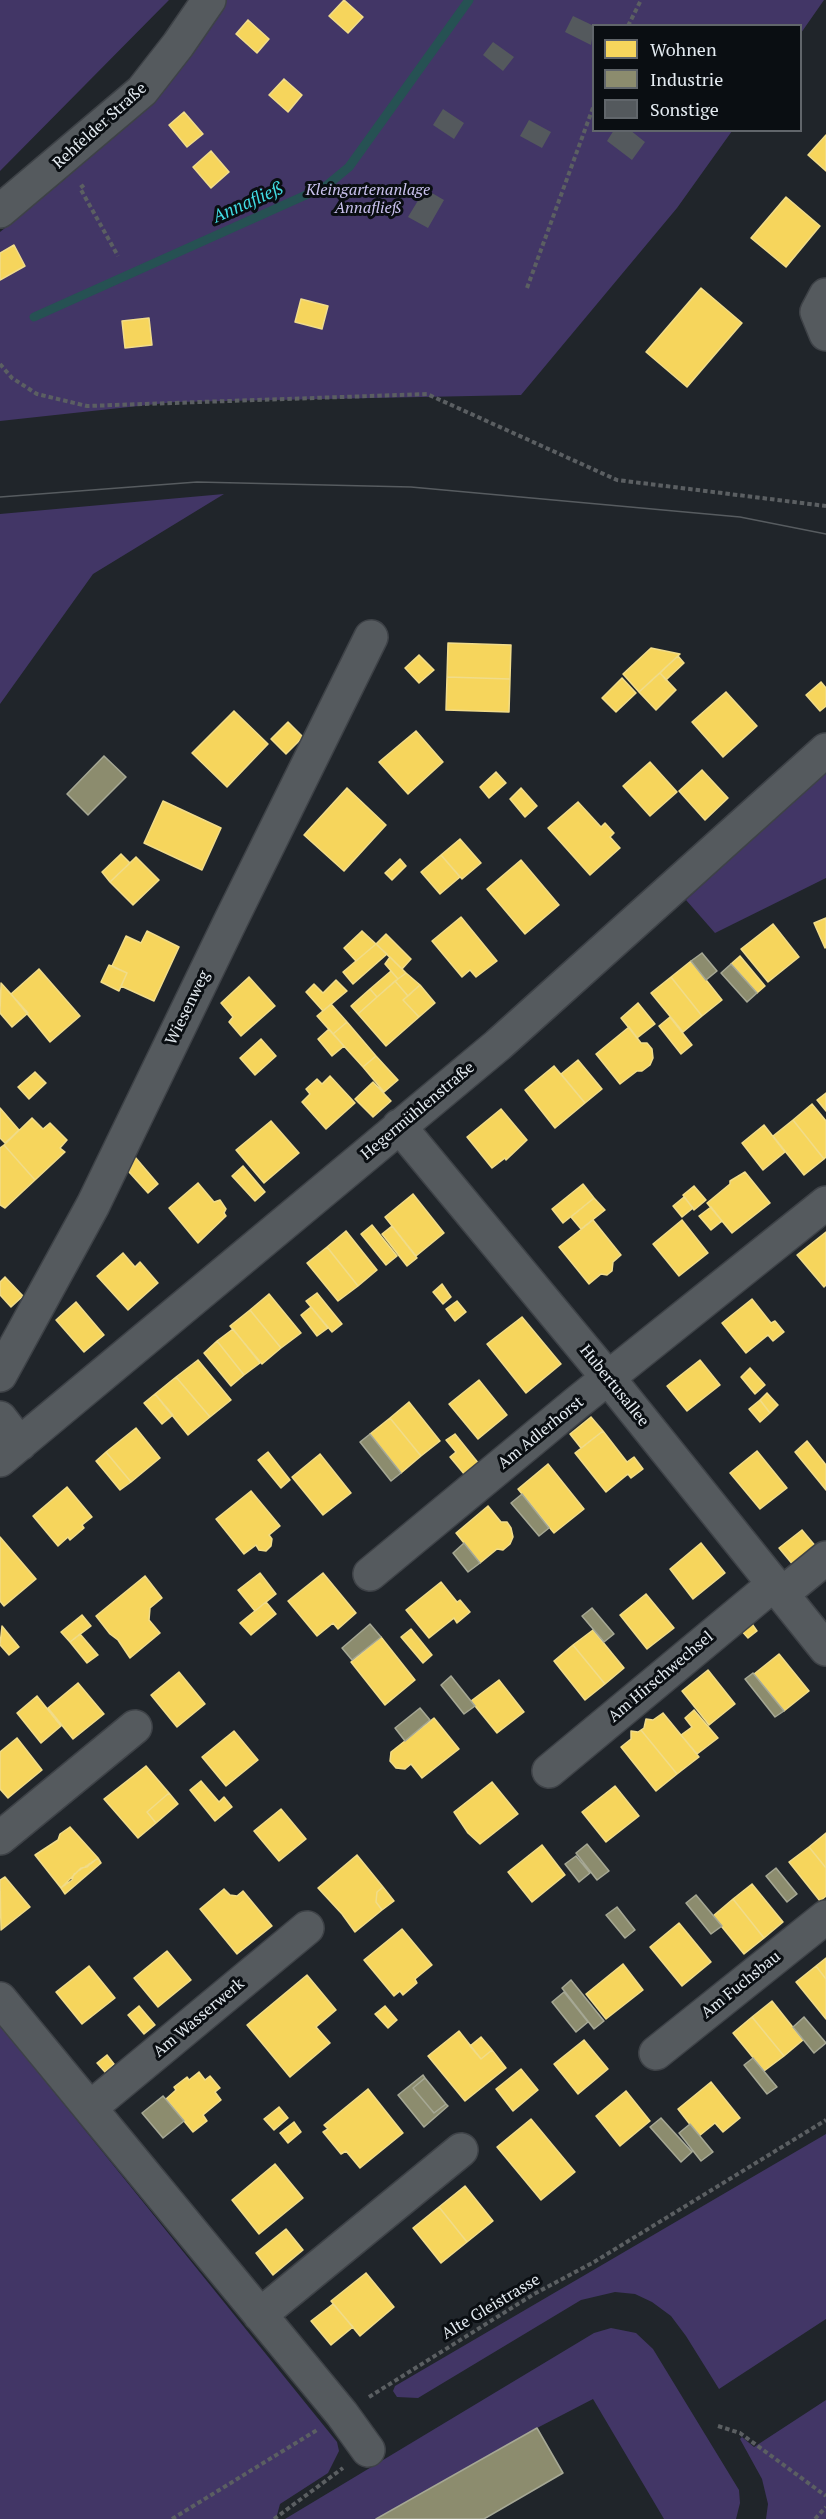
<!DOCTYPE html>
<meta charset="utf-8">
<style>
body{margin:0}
#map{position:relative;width:826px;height:2519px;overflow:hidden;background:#20252a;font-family:"PT Serif",serif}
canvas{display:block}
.legend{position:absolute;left:592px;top:24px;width:210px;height:108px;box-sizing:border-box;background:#0a0e12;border:2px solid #61666b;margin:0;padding:8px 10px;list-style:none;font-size:18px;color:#e4ebf1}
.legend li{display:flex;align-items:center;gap:12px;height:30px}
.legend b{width:30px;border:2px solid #61666b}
</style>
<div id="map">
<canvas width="826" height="2519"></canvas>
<ul class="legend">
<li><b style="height:16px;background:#f6d55c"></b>Wohnen</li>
<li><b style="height:16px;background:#8c8c6e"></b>Industrie</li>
<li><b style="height:16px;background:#54595d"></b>Sonstige</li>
</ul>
</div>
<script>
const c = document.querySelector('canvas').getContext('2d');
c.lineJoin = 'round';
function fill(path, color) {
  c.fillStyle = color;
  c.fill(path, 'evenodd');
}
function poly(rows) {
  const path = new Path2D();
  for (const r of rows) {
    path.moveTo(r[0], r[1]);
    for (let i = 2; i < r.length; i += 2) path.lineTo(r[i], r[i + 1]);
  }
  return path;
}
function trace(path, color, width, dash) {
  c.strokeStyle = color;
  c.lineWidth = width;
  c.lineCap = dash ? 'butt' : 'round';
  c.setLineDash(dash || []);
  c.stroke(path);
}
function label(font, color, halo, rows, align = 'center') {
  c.font = font + ' "PT Serif",serif';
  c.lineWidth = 6;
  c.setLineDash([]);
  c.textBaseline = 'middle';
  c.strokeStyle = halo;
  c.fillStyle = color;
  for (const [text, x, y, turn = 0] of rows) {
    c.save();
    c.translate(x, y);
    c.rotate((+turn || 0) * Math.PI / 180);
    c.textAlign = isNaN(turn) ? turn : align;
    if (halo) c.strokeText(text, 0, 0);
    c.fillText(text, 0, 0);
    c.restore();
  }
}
const green = poly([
 [0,0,169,0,0,171],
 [225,0,824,0,801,33,800,26,594,26,594,130,732,131,677,208,521,395,175,402,0,421,0,232,59,184,156,98],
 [224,494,93,574,0,704,0,514],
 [826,771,826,878,715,933,686,900],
 [0,2025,337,2442,339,2451,328,2473,280,2504,276,2519,0,2519],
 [826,2134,826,2319,719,2389,686,2336,671,2316,652,2302,635,2294,615,2292,581,2300,418,2398,397,2397,393,2391,395,2386],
 [611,2328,636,2333,653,2349,739,2490,740,2503,736,2519,664,2519,593,2399,537,2428,376,2519,285,2519,594,2333],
 [826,2400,826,2519,766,2519,768,2504,762,2479,740,2439,742,2437,754,2447]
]);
const homes = poly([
 [344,0,363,17,348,33,329,16,344,0],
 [248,20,269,39,257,53,236,34,248,20],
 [284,79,302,95,288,112,269,95,284,79],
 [184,112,203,134,187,147,169,125,184,112],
 [826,135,826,171,808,155,826,135],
 [211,151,229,172,211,188,193,167,211,151],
 [786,197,820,226,786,267,751,238,786,197],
 [14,245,25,266,0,280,0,253,14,245],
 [701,288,742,323,687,387,646,352,701,288],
 [301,299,328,306,322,329,295,322,301,299],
 [149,318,152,345,125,348,122,321,149,318],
 [448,643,511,645,510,679,447,677,448,643],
 [651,648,680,654,639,692,623,674,651,648],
 [419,655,434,670,419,683,405,668,419,655],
 [678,656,684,663,666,680,660,673,678,656],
 [660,673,676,690,656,710,639,692,660,673],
 [447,677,510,679,509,712,446,710,447,677],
 [622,678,636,693,616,712,602,698,622,678],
 [821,682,826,688,826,706,820,711,806,695,821,682],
 [726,692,757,726,723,757,692,722,726,692],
 [234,711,268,744,227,787,192,753,234,711],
 [288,722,303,737,286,754,271,739,288,722],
 [416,731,443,762,408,794,379,762,416,731],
 [650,762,677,792,650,816,623,786,650,762],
 [702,770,728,798,705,820,679,791,702,770],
 [496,772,506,783,489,798,480,787,496,772],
 [347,788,386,825,344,871,304,835,347,788],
 [521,788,537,806,525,817,510,799,521,788],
 [163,801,221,828,202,870,144,843,163,801],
 [578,802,601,827,605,823,614,833,610,837,620,848,590,875,548,828,578,802],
 [460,839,481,863,462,879,441,855,460,839],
 [121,854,130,863,110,882,102,872,121,854],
 [441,855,460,877,440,894,421,872,441,855],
 [136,857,159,880,133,905,110,882,136,857],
 [400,859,406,866,392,880,385,873,400,859],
 [521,860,559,905,525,934,487,889,521,860],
 [461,917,497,961,476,977,470,970,462,977,432,941,461,917],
 [826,918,826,947,825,948,814,923,826,918],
 [773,924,799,957,768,982,741,949,773,924],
 [147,931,179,947,154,1001,121,986,127,973,112,966,126,936,141,943,147,931],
 [362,931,376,944,356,961,344,948,362,931],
 [386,934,411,959,402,969,376,944,386,934],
 [376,944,387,954,353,984,343,972,376,944],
 [740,956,765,986,757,993,731,964,740,956],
 [390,957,406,973,398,979,385,964,390,957],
 [691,961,722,1000,702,1016,671,977,691,961],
 [109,965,127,973,119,991,101,982,109,965],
 [39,969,80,1016,50,1042,11,994,39,969],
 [391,971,398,979,377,997,370,989,391,971],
 [406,973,420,985,408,996,395,981,406,973],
 [249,977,275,1006,241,1036,229,1022,233,1017,221,1003,249,977],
 [671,977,702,1016,683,1032,651,993,671,977],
 [336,980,347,991,323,1011,306,992,314,984,323,993,336,980],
 [395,981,408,996,403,1000,419,1017,386,1046,358,1014,395,981],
 [1,983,28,1013,12,1027,0,1013,1,983],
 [420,985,435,1003,419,1017,403,1000,420,985],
 [370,989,377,997,358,1014,351,1006,370,989],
 [638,1003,655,1024,637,1038,621,1018,638,1003],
 [331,1004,347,1022,333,1034,317,1016,331,1004],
 [670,1017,692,1045,681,1054,659,1026,670,1017],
 [347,1022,376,1056,363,1067,333,1034,347,1022],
 [629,1027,641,1043,647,1043,652,1049,653,1058,650,1065,642,1071,637,1071,620,1084,596,1054,629,1027],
 [329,1029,344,1046,332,1056,318,1039,329,1029],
 [261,1039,276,1056,255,1075,240,1058,261,1039],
 [376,1056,398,1080,384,1092,363,1067,376,1056],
 [578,1060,602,1089,585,1103,561,1074,578,1060],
 [554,1066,585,1103,555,1128,525,1090,554,1066],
 [35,1072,46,1083,29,1099,18,1087,35,1072],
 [330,1076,355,1103,326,1129,302,1102,310,1094,306,1089,317,1079,322,1084,330,1076],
 [373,1082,391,1101,373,1117,355,1099,373,1082],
 [826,1093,826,1111,817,1100,826,1093],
 [812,1104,826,1121,826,1157,824,1159,793,1120,812,1104],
 [0,1108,19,1130,5,1143,0,1138,0,1108],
 [501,1109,527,1140,506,1160,505,1158,492,1168,467,1137,501,1109],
 [32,1118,43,1129,50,1123,67,1140,60,1148,65,1152,35,1180,4,1145,32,1118],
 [793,1120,824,1159,804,1175,773,1136,793,1120],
 [271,1121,299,1153,264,1183,236,1150,271,1121],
 [764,1125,785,1152,763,1170,742,1143,764,1125],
 [4,1145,35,1180,5,1208,0,1205,0,1148,4,1145],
 [135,1157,158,1184,148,1193,129,1172,135,1157],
 [243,1166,265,1192,255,1201,232,1176,243,1166],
 [745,1172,770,1203,732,1233,707,1203,730,1184,730,1181,745,1172],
 [198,1183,214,1202,220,1200,226,1209,224,1213,226,1216,198,1243,169,1208,198,1183],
 [583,1184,594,1198,563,1223,552,1209,583,1184],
 [694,1186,706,1200,694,1210,683,1195,694,1186],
 [413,1194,444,1233,416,1256,385,1217,413,1194],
 [684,1197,693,1208,682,1217,673,1206,684,1197],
 [594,1198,605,1210,581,1229,571,1217,594,1198],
 [711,1207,722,1221,711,1230,699,1216,711,1207],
 [593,1220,621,1255,613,1262,612,1271,607,1275,601,1274,589,1284,559,1247,593,1220],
 [682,1220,708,1253,679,1276,653,1244,682,1220],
 [372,1225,397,1256,386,1265,361,1234,372,1225],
 [392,1226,417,1258,407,1266,382,1234,392,1226],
 [346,1231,377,1270,358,1286,327,1247,346,1231],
 [826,1232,826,1285,824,1287,797,1255,826,1232],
 [327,1247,358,1286,338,1301,307,1263,327,1247],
 [123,1253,135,1267,140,1262,158,1283,128,1310,97,1276,123,1253],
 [5,1277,23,1296,11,1307,0,1295,0,1282,5,1277],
 [442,1284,451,1297,443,1304,433,1292,442,1284],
 [317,1293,342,1324,332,1332,306,1301,317,1293],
 [269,1294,301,1333,281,1348,250,1310,269,1294],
 [752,1299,771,1323,775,1321,784,1332,773,1341,768,1335,746,1353,722,1323,752,1299],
 [457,1301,466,1312,455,1321,446,1309,457,1301],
 [76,1302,104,1335,84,1352,56,1320,76,1302],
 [311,1307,328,1328,317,1336,301,1315,311,1307],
 [250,1310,281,1348,262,1364,230,1326,250,1310],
 [522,1317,561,1364,526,1393,487,1344,522,1317],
 [233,1329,260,1363,244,1375,217,1341,233,1329],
 [217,1341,244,1375,231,1386,204,1353,217,1341],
 [198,1360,231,1400,210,1417,176,1377,198,1360],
 [700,1360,720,1385,687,1411,667,1386,700,1360],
 [750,1368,765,1385,755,1394,741,1377,750,1368],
 [176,1377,210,1417,188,1435,155,1394,176,1377],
 [479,1380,507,1415,478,1439,449,1404,479,1380],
 [767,1393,778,1405,770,1413,760,1400,767,1393],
 [155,1394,173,1415,162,1424,144,1403,155,1394],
 [760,1400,770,1413,760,1422,749,1409,760,1400],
 [409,1402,440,1441,421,1456,390,1418,409,1402],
 [591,1417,603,1431,581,1448,570,1434,591,1417],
 [390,1418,421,1456,401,1473,370,1434,390,1418],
 [136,1428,160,1458,131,1482,106,1452,136,1428],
 [603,1431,627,1462,634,1457,643,1469,631,1478,628,1474,606,1492,575,1453,603,1431],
 [455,1434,479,1464,465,1475,450,1457,456,1452,446,1440,455,1434],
 [807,1441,826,1465,826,1490,795,1452,807,1441],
 [757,1451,787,1488,760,1509,730,1473,757,1451],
 [106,1452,131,1482,120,1490,96,1461,106,1452],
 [268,1452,290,1480,281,1488,258,1460,268,1452],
 [320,1454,351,1493,323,1515,292,1477,320,1454],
 [548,1464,584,1509,554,1533,518,1489,548,1464],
 [67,1487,92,1517,82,1525,84,1528,70,1540,68,1537,58,1546,33,1516,67,1487],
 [251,1491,280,1526,269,1535,272,1539,271,1546,266,1551,259,1550,256,1545,244,1554,216,1519,251,1491],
 [488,1506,501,1522,507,1522,511,1528,513,1537,510,1544,503,1550,497,1549,480,1563,456,1533,488,1506],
 [802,1530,817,1548,794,1566,779,1548,802,1530],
 [0,1537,36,1579,4,1606,0,1601,0,1537],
 [701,1543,725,1573,693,1599,670,1569,701,1543],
 [260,1573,276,1594,255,1611,238,1590,260,1573],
 [323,1573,356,1613,338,1629,333,1623,317,1636,288,1601,323,1573],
 [145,1576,162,1598,150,1608,149,1620,160,1633,130,1658,118,1640,110,1634,96,1616,145,1576],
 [441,1582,457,1602,460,1600,470,1612,457,1623,454,1618,429,1638,406,1610,441,1582],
 [646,1594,674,1628,647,1649,620,1615,646,1594],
 [266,1602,276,1614,251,1635,240,1623,266,1602],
 [82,1615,91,1626,70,1642,61,1632,82,1615],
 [750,1621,757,1631,748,1638,740,1629,750,1621],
 [2,1626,19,1647,9,1655,0,1645,2,1626],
 [411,1629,432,1655,423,1663,401,1637,411,1629],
 [593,1630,624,1668,605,1684,573,1645,593,1630],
 [80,1634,98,1655,87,1663,70,1642,80,1634],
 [381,1637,415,1680,385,1705,351,1662,381,1637],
 [573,1645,605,1684,585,1700,554,1661,573,1645],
 [779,1654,809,1691,784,1711,754,1674,779,1654],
 [708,1670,735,1704,709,1725,682,1691,708,1670],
 [179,1672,205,1704,177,1727,151,1695,179,1672],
 [499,1680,524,1712,497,1733,471,1701,499,1680],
 [78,1683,104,1714,73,1739,48,1708,78,1683],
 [37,1696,61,1726,41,1743,17,1713,37,1696],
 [694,1710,718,1738,697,1754,681,1735,692,1727,685,1718,694,1710],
 [663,1713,699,1757,677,1774,641,1730,644,1728,646,1719,653,1720,663,1713],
 [434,1718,459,1749,422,1778,411,1764,405,1769,396,1768,390,1761,391,1752,434,1718],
 [641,1730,677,1774,656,1791,621,1747,631,1739,631,1731,638,1732,641,1730],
 [234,1731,258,1760,226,1786,202,1757,234,1731],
 [17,1738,42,1770,8,1798,0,1789,0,1752,17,1738],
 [146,1766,169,1793,147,1812,156,1823,138,1838,104,1799,146,1766],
 [201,1781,219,1802,224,1797,232,1807,215,1821,190,1790,201,1781],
 [492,1782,518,1814,480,1844,468,1833,454,1812,492,1782],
 [615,1786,639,1816,606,1842,582,1812,615,1786],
 [169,1793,178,1804,156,1823,147,1812,169,1793],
 [281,1809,306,1839,279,1861,254,1831,281,1809],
 [70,1827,98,1858,87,1867,81,1868,61,1888,35,1855,58,1840,60,1834,70,1827],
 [826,1833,826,1868,809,1847,826,1833],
 [542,1845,565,1875,532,1902,508,1872,542,1845],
 [809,1847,826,1868,826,1896,820,1901,789,1862,809,1847],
 [357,1855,383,1887,377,1892,376,1902,382,1910,355,1932,342,1914,318,1888,357,1855],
 [98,1858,101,1863,65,1894,61,1888,72,1880,74,1874,98,1858],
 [5,1877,30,1907,1,1930,0,1880,5,1877],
 [752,1884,783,1922,764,1938,733,1899,752,1884],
 [383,1887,394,1901,382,1910,376,1902,377,1892,383,1887],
 [224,1889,230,1895,237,1896,243,1891,272,1926,237,1954,200,1909,224,1889],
 [733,1899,764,1938,744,1954,713,1916,733,1899],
 [679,1923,711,1962,682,1986,650,1947,679,1923],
 [402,1929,432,1965,415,1979,417,1983,403,1995,400,1991,394,1996,364,1960,402,1929],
 [167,1951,191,1980,158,2007,134,1978,167,1951],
 [826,1958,826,1979,816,1966,826,1958],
 [623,1964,643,1990,606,2019,586,1994,623,1964],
 [89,1966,115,1998,82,2024,56,1992,89,1966],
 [816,1966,826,1979,826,2019,796,1982,816,1966],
 [307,1975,336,2010,316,2027,330,2043,290,2077,247,2025,307,1975],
 [772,2001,803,2040,784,2056,752,2017,772,2001],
 [139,2006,155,2025,144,2034,128,2015,139,2006],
 [385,2006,397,2020,388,2028,375,2014,385,2006],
 [752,2017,784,2056,764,2071,733,2033,752,2017],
 [459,2031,481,2059,492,2050,506,2068,465,2101,428,2056,459,2031],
 [481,2037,492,2050,481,2059,470,2046,481,2037],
 [584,2040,608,2069,578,2094,554,2064,584,2040],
 [107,2055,114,2064,105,2072,97,2063,107,2055],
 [521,2069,538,2090,513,2111,496,2089,521,2069],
 [199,2072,205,2080,210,2076,220,2088,215,2092,221,2100,203,2115,207,2121,193,2132,166,2099,176,2090,174,2087,187,2077,189,2080,199,2072],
 [711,2082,740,2118,723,2132,715,2123,699,2136,678,2109,711,2082],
 [368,2089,403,2133,360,2168,346,2151,341,2154,323,2132,328,2129,324,2125,368,2089],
 [626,2091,650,2121,620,2146,596,2116,626,2091],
 [279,2107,288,2118,274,2130,264,2119,279,2107],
 [531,2119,575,2172,541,2200,497,2147,531,2119],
 [294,2122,301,2132,288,2143,280,2133,294,2122],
 [275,2164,303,2198,259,2234,232,2200,275,2164],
 [465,2186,493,2221,467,2242,439,2207,465,2186],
 [439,2207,467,2242,441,2263,413,2228,439,2207],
 [286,2229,303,2250,273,2275,256,2253,286,2229],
 [366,2273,394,2307,360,2336,331,2301,366,2273],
 [333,2304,353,2327,331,2345,311,2321,333,2304]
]);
const industry = poly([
 [104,756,126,777,88,815,67,794,104,756],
 [702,953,717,971,706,980,691,961,702,953],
 [731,964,757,993,747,1002,721,973,731,964],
 [370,1434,401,1473,391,1481,360,1442,370,1434],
 [522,1494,549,1528,539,1536,511,1503,522,1494],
 [464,1543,480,1563,468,1572,453,1553,464,1543],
 [592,1608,614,1634,604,1642,582,1616,592,1608],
 [370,1624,381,1637,352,1660,342,1648,370,1624],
 [753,1673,784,1711,775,1717,745,1679,753,1673],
 [451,1676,475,1706,464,1714,441,1685,451,1676],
 [420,1708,430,1720,405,1741,395,1728,420,1708],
 [587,1844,609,1871,597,1880,576,1853,587,1844],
 [576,1856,590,1873,579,1882,565,1864,576,1856],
 [776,1868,797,1894,787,1902,766,1876,776,1868],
 [696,1895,722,1926,711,1934,686,1903,696,1895],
 [617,1907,635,1930,625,1938,606,1915,617,1907],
 [571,1980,604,2021,594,2029,562,1988,571,1980],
 [564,1992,588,2022,576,2032,552,2002,564,1992],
 [804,2017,826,2043,814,2053,793,2027,804,2017],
 [753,2058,777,2087,767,2094,744,2065,753,2058],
 [423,2075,425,2078,413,2088,434,2113,446,2104,448,2106,424,2127,398,2095,423,2075],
 [425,2078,446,2104,434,2113,413,2088,425,2078],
 [163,2096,184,2121,163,2138,142,2113,163,2096],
 [661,2118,692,2152,681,2162,650,2127,661,2118],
 [690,2124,713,2152,701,2161,679,2133,690,2124],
 [537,2428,563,2473,484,2519,376,2519,537,2428]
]);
const stream = poly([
 [34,317,326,186,349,167,469,0]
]);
const building = poly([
 [573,16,594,26,591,45,565,32],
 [493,42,514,57,503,71,483,55],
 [443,109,464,123,454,139,433,125],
 [529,120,551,132,542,148,520,136],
 [614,130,630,130,645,142,632,160,607,141],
 [425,189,444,200,428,228,408,217]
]);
const path = poly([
 [628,26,641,0],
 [84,185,80,188,118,256],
 [527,288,594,105],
 [0,364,12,378,37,394,87,406,427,394,617,480,826,506],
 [369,2397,534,2294,594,2262,826,2120],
 [718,2426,740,2433,826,2496],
 [172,2519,317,2430],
 [274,2519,343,2468],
 [815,2519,826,2507]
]);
const minor = poly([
 [0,211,142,91,178,45,209,0],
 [826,295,817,312,826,334],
 [399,1126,609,1379,826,1649],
 [0,1375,93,1205,231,920,371,637],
 [0,1418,20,1444],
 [0,1460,498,1045,826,750],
 [370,1574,579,1401,826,1203],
 [782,1594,826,1558],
 [549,1771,774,1584],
 [0,1838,135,1727],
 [0,1999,342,2414,368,2450],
 [656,2053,826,1917],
 [90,2108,307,1928],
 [260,2315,461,2150]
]);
const tram = poly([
 [0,497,197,482,411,487,740,517,826,534]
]);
const streetNames = [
 ["Rehfelder Straße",100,126,-42],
 ["Wiesenweg",188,1008,-64],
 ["Hegermühlenstraße",418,1111,-40],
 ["Hubertusallee",614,1386,51],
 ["Am Adlerhorst",541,1433,-39],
 ["Am Hirschwechsel",661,1677,-40],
 ["Am Fuchsbau",741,1985,-39],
 ["Am Wasserwerk",199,2018,-40],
 ["Alte Gleistrasse",491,2307,-31]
];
const parkNames = [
 ["Kleingartenanlage",368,190],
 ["Annafließ",368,208]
];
const waterNames = [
 ["Annafließ",248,203,-24]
];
fill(green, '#423666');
fill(homes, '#f6d55c');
trace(homes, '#f1dc89', 1.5);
fill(industry, '#8c8c6e');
trace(industry, '#a6a895', 1.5);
trace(stream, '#265153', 9);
fill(building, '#54595d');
trace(minor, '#3e4247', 36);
trace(path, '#5b5f62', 4, [4.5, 3]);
trace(minor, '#555a5e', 33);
trace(tram, '#575c60', 1.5);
label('16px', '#e4ebf1', '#0a0e12', streetNames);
label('italic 16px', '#c9c1ed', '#0a0e12', parkNames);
label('italic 18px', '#41dbe2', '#0a0e12', waterNames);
</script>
